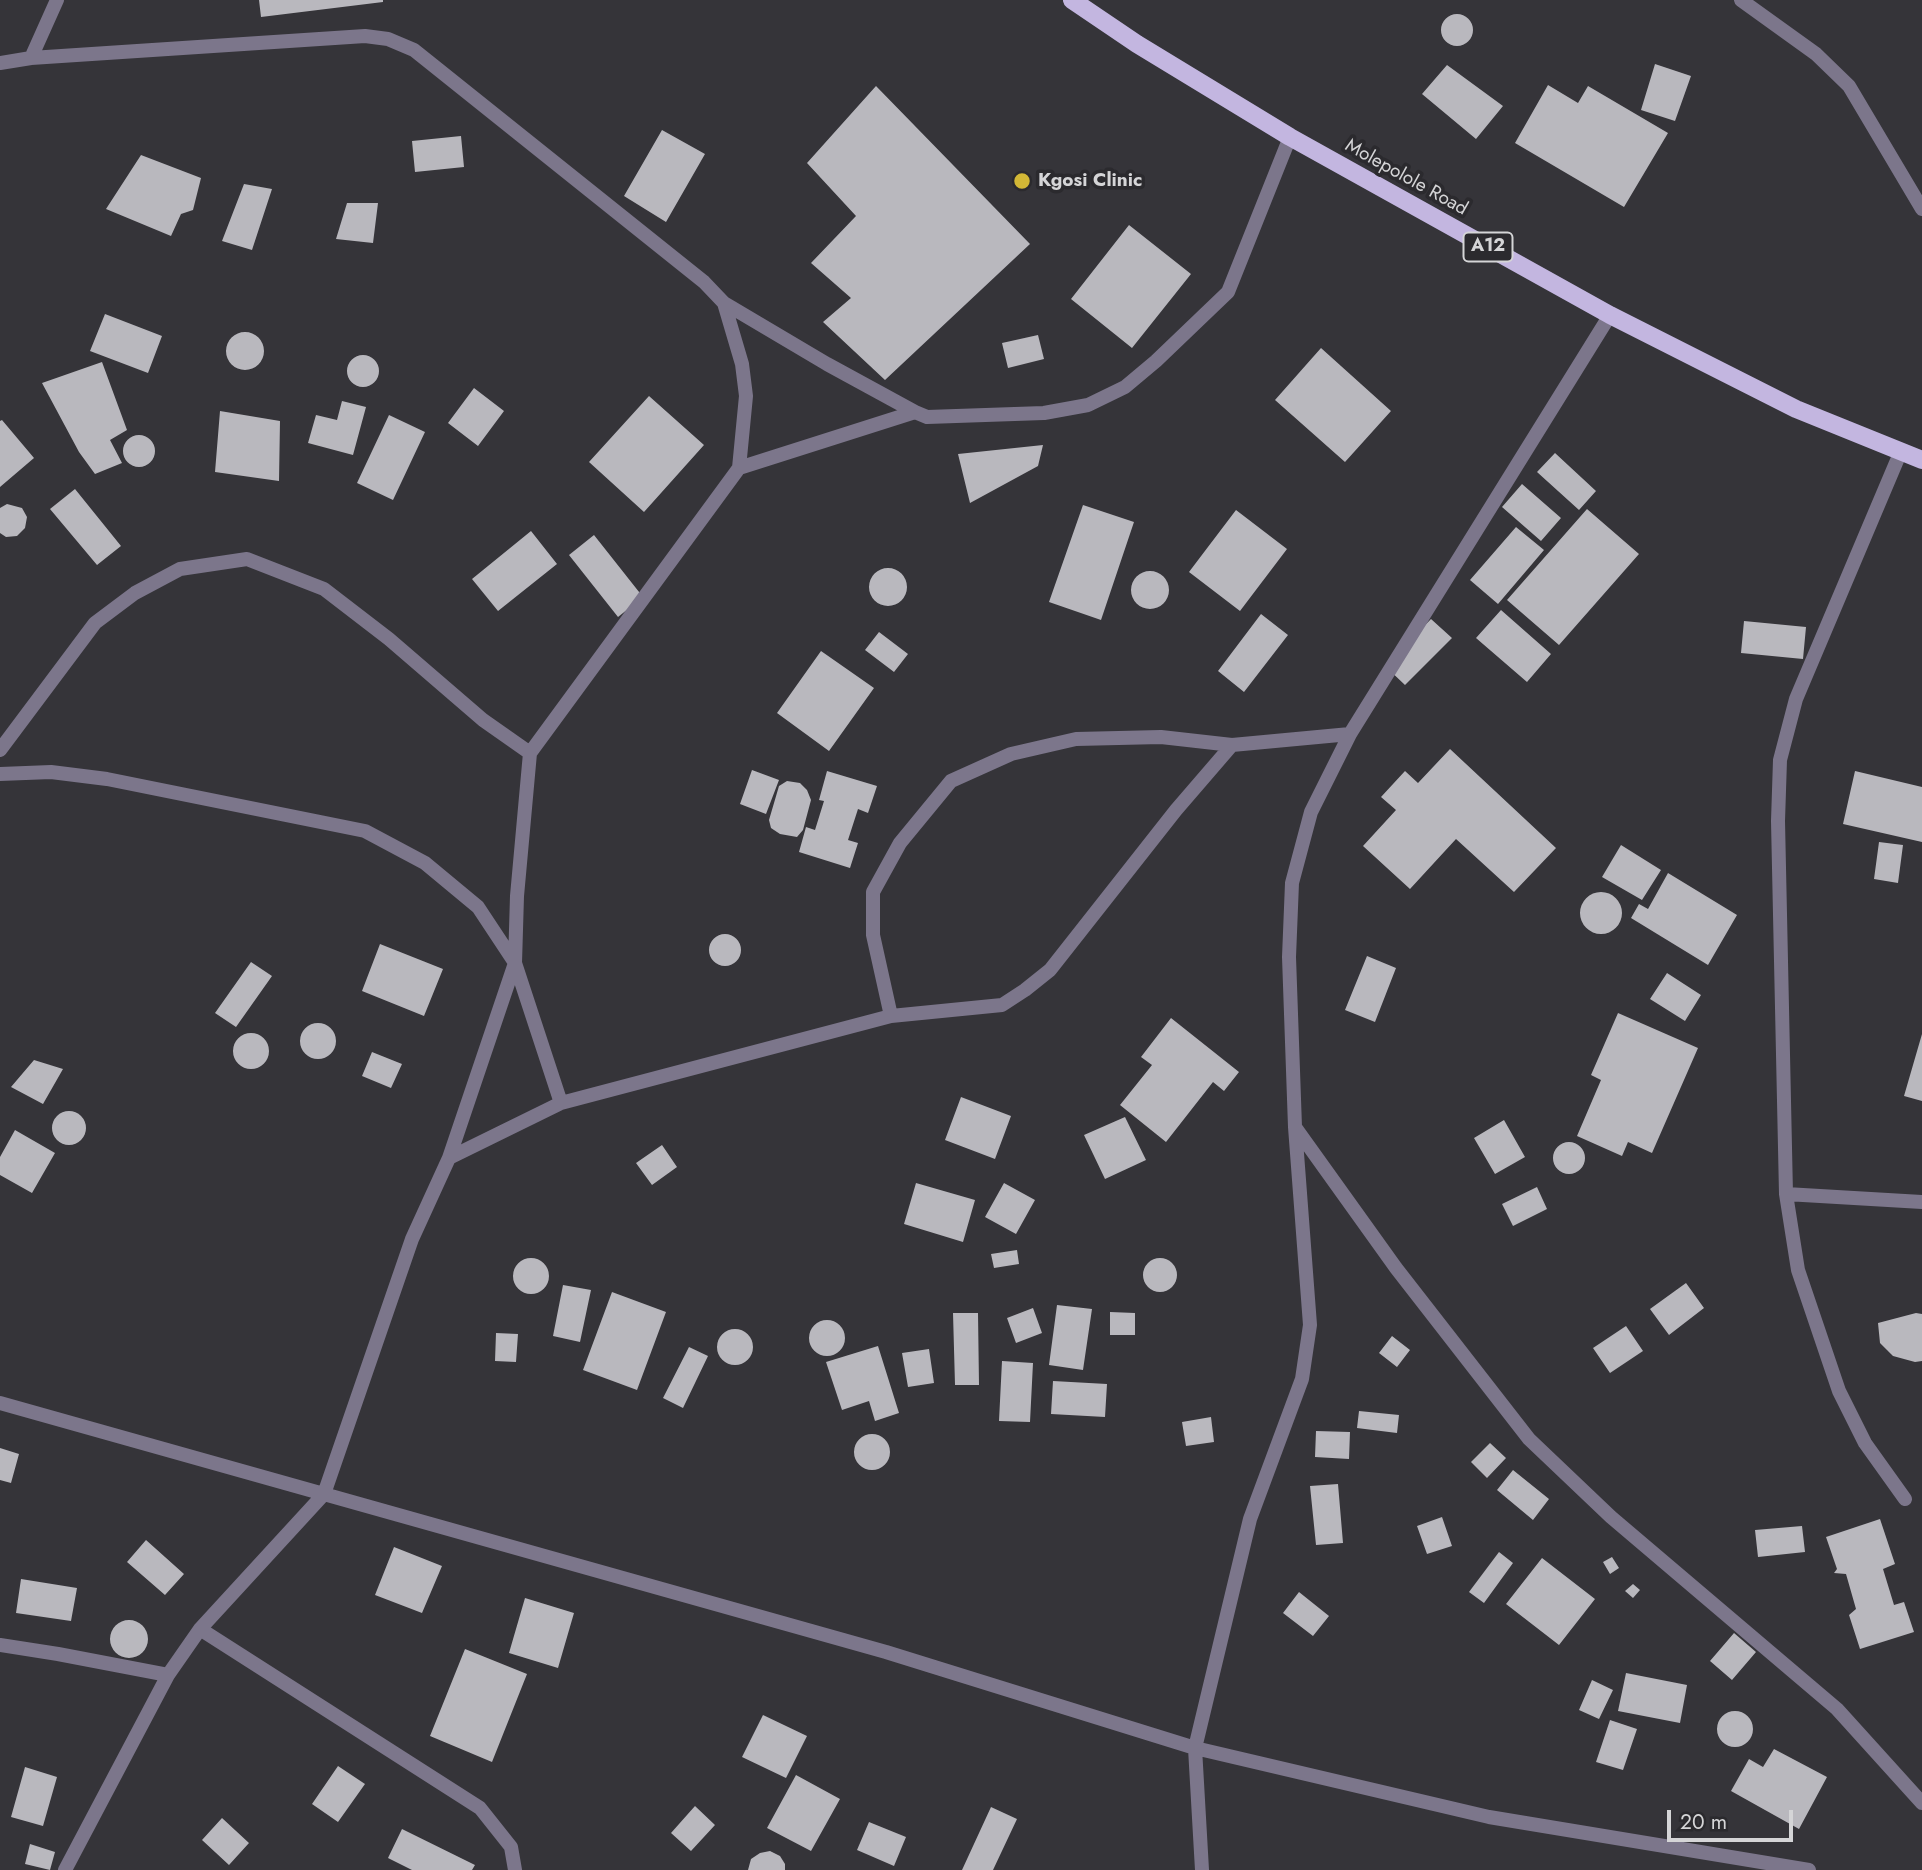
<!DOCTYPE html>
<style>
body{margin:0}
#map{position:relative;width:1922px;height:1870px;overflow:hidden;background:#353439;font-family:Jost,sans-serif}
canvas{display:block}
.scale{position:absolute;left:1667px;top:1810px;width:126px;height:32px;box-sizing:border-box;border:4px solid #d5d5d7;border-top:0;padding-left:9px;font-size:21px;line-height:24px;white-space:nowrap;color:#d5d5d7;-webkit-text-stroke:5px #2b2a2e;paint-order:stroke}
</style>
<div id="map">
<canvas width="1922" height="1870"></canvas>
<div class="scale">20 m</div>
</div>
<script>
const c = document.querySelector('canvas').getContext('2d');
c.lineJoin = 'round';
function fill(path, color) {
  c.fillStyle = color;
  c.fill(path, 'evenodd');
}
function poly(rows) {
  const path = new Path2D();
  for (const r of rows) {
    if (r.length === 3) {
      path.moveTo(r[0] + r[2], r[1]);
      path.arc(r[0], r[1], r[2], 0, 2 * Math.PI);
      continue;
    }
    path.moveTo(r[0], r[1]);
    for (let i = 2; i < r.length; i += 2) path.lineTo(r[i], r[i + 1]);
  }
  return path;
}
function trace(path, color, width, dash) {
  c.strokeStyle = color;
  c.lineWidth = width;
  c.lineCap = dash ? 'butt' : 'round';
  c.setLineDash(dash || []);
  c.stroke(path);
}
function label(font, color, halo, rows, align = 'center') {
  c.font = font + ' Jost,sans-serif';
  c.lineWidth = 7;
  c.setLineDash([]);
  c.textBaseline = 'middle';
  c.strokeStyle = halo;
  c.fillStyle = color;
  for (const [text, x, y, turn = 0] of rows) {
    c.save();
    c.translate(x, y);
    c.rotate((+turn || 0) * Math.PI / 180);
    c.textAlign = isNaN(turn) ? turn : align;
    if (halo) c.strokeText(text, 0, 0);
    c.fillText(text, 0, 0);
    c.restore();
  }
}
const building = poly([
 [259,0,383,0,383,2,261,17],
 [1457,30,16],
 [1655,64,1691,76,1675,121,1641,110],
 [1447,65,1503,106,1476,139,1422,94],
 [1548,85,1578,103,1588,86,1668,133,1624,207,1515,143],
 [876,86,1030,244,885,380,823,322,851,298,811,263,856,216,807,163],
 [662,130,705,154,666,222,624,196],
 [461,136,464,167,415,172,412,141],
 [141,155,201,178,193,210,181,214,171,236,106,209],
 [244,184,272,189,252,250,222,241],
 [347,203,378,203,373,243,336,239],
 [1129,225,1191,274,1132,348,1071,299],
 [105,314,162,336,148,373,90,351],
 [245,351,19],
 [1038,335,1044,359,1008,368,1002,343],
 [1321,348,1391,411,1345,462,1275,400],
 [363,371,16],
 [102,362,127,430,110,440,122,463,95,474,79,452,42,383],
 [474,388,504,411,478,446,448,423],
 [649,396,704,445,644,512,589,462],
 [342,401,366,407,353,455,308,443,316,415,337,420],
 [220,411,280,421,279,481,215,472],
 [389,415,425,432,393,500,357,483],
 [2,420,34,458,0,487,0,421],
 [139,451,16],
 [1043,445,1038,466,970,503,958,454],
 [1555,453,1596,491,1579,510,1537,472],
 [1522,484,1561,518,1541,541,1502,507],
 [75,489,121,546,97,565,50,509],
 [7,504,22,508,27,517,25,528,17,536,6,537,0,533,0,508],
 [1083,505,1134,522,1101,620,1049,602],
 [1587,509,1639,554,1559,645,1507,600],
 [1236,510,1287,549,1240,611,1189,572],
 [1516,527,1544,550,1498,604,1470,580],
 [531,531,557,564,498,611,472,579],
 [594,535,643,597,618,617,569,555],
 [888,587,19],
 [1150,590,19],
 [1501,610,1551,654,1527,682,1476,638],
 [1261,614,1288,635,1244,692,1218,671],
 [1431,619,1452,638,1405,685,1385,666],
 [1744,621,1806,627,1803,659,1741,653],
 [879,632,908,654,894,672,865,650],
 [821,651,874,688,829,751,777,713],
 [1450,749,1556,848,1514,892,1456,839,1410,889,1363,846,1396,810,1381,797,1405,771,1418,783],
 [752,770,779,780,766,814,740,804],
 [827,771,877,786,868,813,858,809,848,840,858,843,850,868,799,852,806,827,815,830,824,801,819,800],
 [1855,771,1922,787,1922,842,1843,824],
 [787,781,800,783,807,790,811,800,803,830,797,837,780,834,771,828,769,820,779,786],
 [1879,842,1903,845,1898,883,1874,879],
 [1621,845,1661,870,1642,900,1602,877],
 [1668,873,1737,915,1708,965,1631,918,1639,904,1648,909],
 [1601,913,21],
 [725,950,16],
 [380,944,443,969,424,1016,362,991],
 [1367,956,1396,968,1375,1022,1345,1010],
 [251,962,272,976,236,1027,215,1013],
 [1667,973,1701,995,1685,1021,1650,999],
 [1618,1013,1698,1048,1652,1153,1628,1142,1622,1156,1577,1136,1601,1080,1591,1075],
 [1171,1018,1239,1072,1224,1091,1213,1082,1166,1142,1120,1105,1152,1065,1141,1057],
 [318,1041,18],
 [251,1051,18],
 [1922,1034,1922,1101,1904,1096],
 [372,1052,402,1064,391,1088,362,1076],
 [34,1060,63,1069,43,1104,11,1087],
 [961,1097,1011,1116,995,1159,945,1140],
 [69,1128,17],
 [1125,1117,1146,1160,1105,1179,1084,1135],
 [1504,1120,1525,1157,1495,1174,1474,1138],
 [15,1130,55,1153,32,1193,0,1175,0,1157],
 [1569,1158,16],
 [662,1145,677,1167,652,1185,636,1163],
 [916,1183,975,1200,963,1242,904,1224],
 [1004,1183,1035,1200,1016,1234,985,1217],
 [1537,1187,1547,1209,1513,1226,1502,1204],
 [1017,1250,1019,1264,994,1268,991,1254],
 [1160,1275,17],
 [531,1276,18],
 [1686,1283,1704,1308,1669,1335,1650,1309],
 [563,1285,591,1290,580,1342,553,1336],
 [612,1292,666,1312,637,1390,583,1370],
 [1057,1305,1092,1309,1083,1370,1049,1365],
 [1033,1308,1042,1333,1016,1343,1007,1318],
 [1110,1312,1135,1313,1135,1335,1110,1335],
 [953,1313,978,1313,979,1385,955,1385],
 [1916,1313,1922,1314,1922,1361,1915,1362,1893,1356,1880,1343,1878,1323],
 [827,1338,18],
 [1626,1326,1643,1351,1610,1373,1593,1348],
 [735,1347,18],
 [496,1333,518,1334,516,1362,495,1361],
 [1392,1336,1410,1350,1397,1367,1379,1353],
 [878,1346,899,1413,875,1421,869,1401,842,1410,826,1362],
 [689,1347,708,1356,683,1408,663,1398],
 [929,1349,934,1383,908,1387,902,1353],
 [1002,1361,1033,1363,1030,1422,999,1421],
 [1053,1381,1107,1384,1105,1417,1051,1414],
 [1359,1411,1399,1415,1397,1433,1357,1428],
 [1211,1417,1214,1442,1186,1446,1182,1422],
 [1316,1431,1350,1432,1349,1459,1315,1457],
 [872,1452,18],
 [1490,1443,1506,1458,1487,1478,1471,1462],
 [0,1448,19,1454,11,1483,0,1480],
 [1513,1470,1549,1499,1533,1520,1497,1490],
 [1338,1484,1343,1543,1316,1545,1310,1486],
 [1442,1517,1452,1546,1427,1554,1417,1526],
 [1880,1519,1895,1564,1883,1569,1894,1605,1904,1602,1914,1632,1860,1649,1849,1615,1856,1609,1846,1574,1834,1573,1837,1569,1826,1537],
 [1802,1526,1805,1552,1758,1557,1755,1530],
 [146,1540,184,1574,165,1595,127,1562],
 [394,1547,442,1566,422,1613,375,1595],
 [1499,1552,1513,1563,1484,1603,1469,1592],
 [1612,1557,1619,1568,1610,1574,1603,1562],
 [1542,1558,1595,1599,1559,1645,1506,1604],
 [21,1579,77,1588,71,1621,16,1613],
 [1633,1584,1640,1590,1633,1598,1625,1591],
 [1299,1592,1329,1616,1313,1636,1283,1613],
 [525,1598,574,1613,558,1668,509,1653],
 [129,1639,19],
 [1734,1633,1756,1652,1732,1680,1710,1661],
 [465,1649,527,1674,492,1762,430,1736],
 [1626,1673,1687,1685,1680,1723,1618,1711],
 [1592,1680,1613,1690,1599,1719,1579,1710],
 [1735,1729,18],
 [763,1715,807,1736,786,1778,742,1757],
 [1610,1720,1637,1729,1623,1770,1596,1762],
 [1774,1749,1827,1777,1799,1829,1731,1791,1749,1759,1763,1767],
 [338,1766,365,1784,338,1822,312,1804],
 [25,1767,57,1777,43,1826,11,1817],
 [796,1775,840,1799,811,1851,767,1828],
 [695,1806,715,1825,691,1851,671,1833],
 [991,1807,1017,1819,993,1870,962,1870],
 [222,1818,249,1843,229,1865,202,1840],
 [869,1822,906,1837,894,1866,857,1850],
 [402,1829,475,1865,472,1870,412,1870,388,1858],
 [30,1844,55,1852,50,1870,25,1864],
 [770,1851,780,1856,785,1864,785,1870,748,1870,751,1859,760,1853]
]);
const street = poly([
 [1741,0,1816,54,1849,86,1922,209],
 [31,58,57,0],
 [0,63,31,58,365,36,388,39,414,50,704,282,724,303,742,364,746,396,739,468,530,753,517,896,515,963,561,1103],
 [724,303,827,364,915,412],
 [1901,451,1796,699,1780,760,1778,821,1786,1194,1798,1270,1839,1391,1865,1443,1905,1499],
 [739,468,915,412,927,417,1044,413,1088,405,1125,387,1156,361,1228,292,1290,137],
 [0,750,95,623,135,593,180,569,247,559,324,589,389,639,483,720,530,753],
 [0,774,51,772,107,779,365,831,425,863,478,907,515,963,449,1158,412,1239,324,1494,200,1629,168,1675,65,1870],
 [891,1016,873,935,873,892,900,843,951,781,1011,754,1076,739,1161,737,1232,745],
 [1295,1127,1396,1268,1529,1439,1611,1517,1837,1709,1922,1803],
 [449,1158,561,1103,891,1016,1002,1005,1025,990,1050,970,1176,810,1232,745,1350,734],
 [1786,1194,1922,1202],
 [0,1403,886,1652,1195,1748,1489,1817,1809,1870],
 [200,1629,480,1808,511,1847,515,1870],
 [0,1645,58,1654,168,1675],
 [1202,1870,1195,1748,1250,1519,1302,1379,1310,1325,1295,1127,1289,957,1292,883,1311,812,1350,734,1610,315]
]);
const primary = poly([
 [1072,0,1137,44,1290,137,1610,315,1796,409,1922,460]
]);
const markers = [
 [1022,181,9,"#d2b736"]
];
const shields = [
 [1488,247,49]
];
const shieldNames = [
 ["A12",1488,247]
];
const streetNames = [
 ["Molepolole Road",1406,178,29]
];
const poiNames = [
 ["Kgosi Clinic",1038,181]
];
fill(building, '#b9b8be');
trace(street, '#7c768b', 14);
trace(primary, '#c3b6e0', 18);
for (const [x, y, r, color] of markers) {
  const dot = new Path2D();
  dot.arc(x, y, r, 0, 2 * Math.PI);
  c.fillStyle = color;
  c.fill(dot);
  trace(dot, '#2b2a2e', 2.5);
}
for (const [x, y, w] of shields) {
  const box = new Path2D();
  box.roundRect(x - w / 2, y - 14.5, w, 29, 5);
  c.fillStyle = '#2b2a2e';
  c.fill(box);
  trace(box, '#d5d5d7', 2);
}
label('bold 18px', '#d5d5d7', null, shieldNames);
label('19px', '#d5d5d7', '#2b2a2e', streetNames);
label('bold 19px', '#d5d5d7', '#2b2a2e', poiNames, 'left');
</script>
